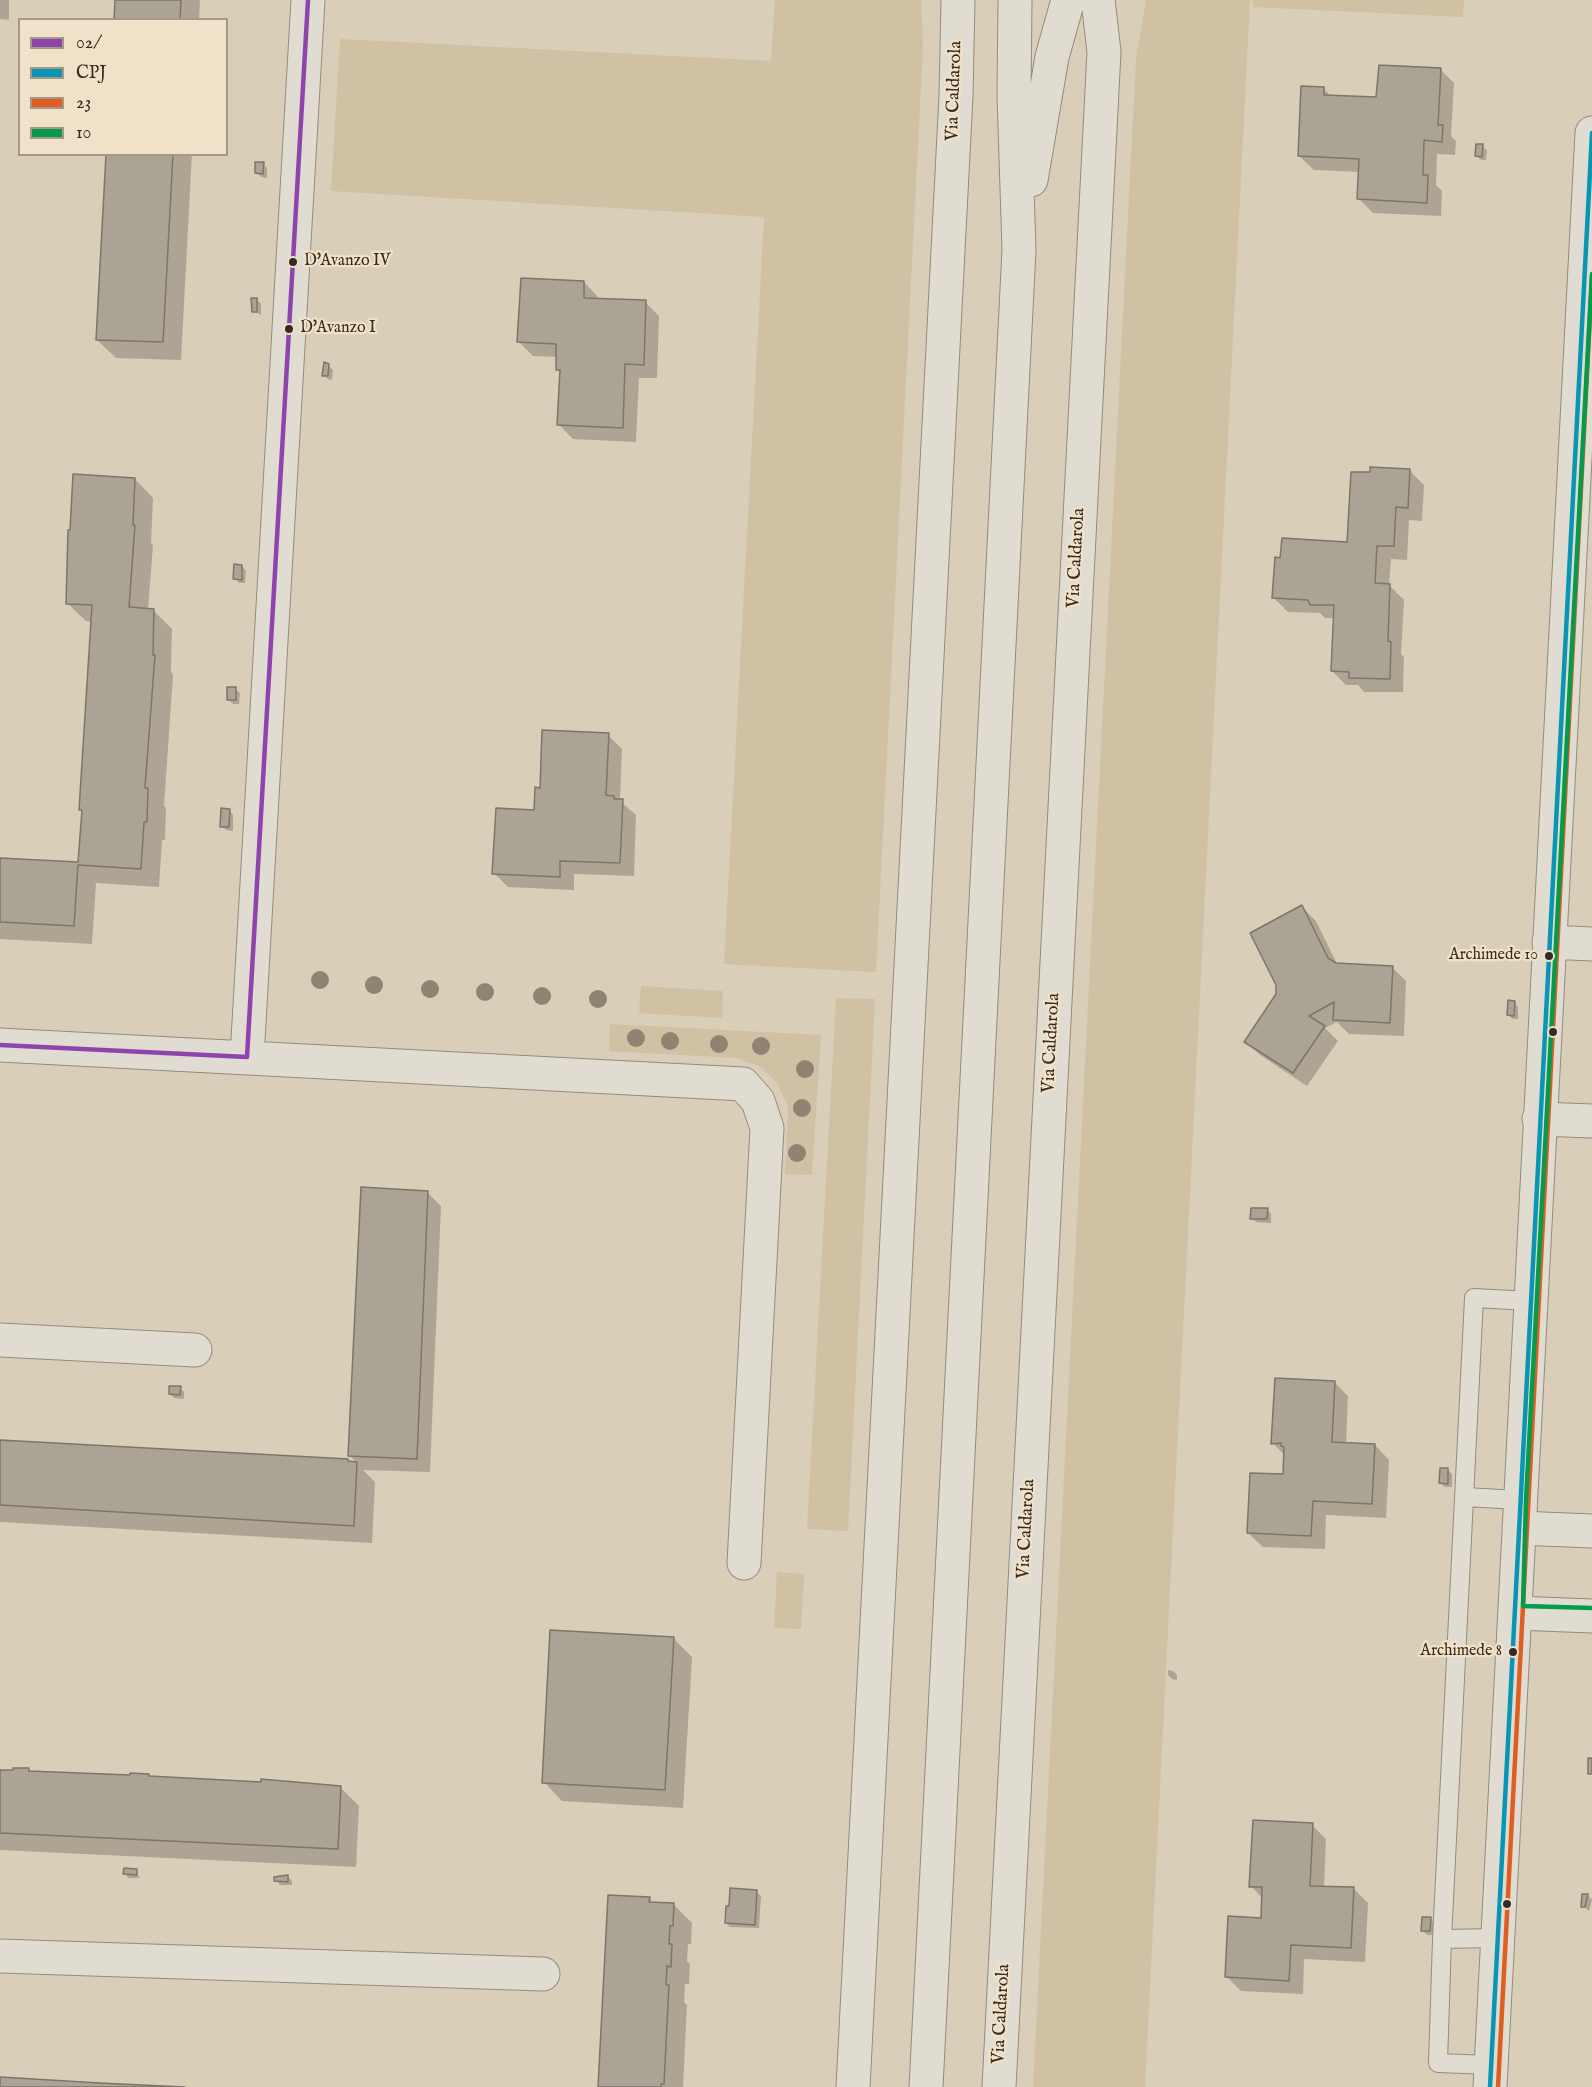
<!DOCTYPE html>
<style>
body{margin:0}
#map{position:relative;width:1592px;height:2087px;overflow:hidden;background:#d9ceb8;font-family:"IM FELL English",serif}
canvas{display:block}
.legend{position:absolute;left:18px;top:18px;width:210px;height:138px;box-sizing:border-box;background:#efe2c8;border:2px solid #a69886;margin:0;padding:8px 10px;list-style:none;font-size:18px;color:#382a22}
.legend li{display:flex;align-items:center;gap:12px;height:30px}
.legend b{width:30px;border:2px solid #a69886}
</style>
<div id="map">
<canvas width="1592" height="2087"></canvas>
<ul class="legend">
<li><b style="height:8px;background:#8e44ad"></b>02/</li>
<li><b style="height:8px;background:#0896b4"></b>CPJ</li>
<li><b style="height:8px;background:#df5f22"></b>23</li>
<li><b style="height:8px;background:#069a4c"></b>10</li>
</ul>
</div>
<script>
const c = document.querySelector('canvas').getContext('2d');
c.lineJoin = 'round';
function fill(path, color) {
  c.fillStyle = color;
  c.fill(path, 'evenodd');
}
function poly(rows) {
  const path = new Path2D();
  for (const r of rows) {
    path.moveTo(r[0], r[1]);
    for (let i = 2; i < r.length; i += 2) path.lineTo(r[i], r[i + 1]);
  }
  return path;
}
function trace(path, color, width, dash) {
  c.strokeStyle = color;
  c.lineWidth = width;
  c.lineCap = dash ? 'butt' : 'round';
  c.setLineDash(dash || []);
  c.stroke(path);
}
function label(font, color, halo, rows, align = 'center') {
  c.font = font + ' "IM FELL English",serif';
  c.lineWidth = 4.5;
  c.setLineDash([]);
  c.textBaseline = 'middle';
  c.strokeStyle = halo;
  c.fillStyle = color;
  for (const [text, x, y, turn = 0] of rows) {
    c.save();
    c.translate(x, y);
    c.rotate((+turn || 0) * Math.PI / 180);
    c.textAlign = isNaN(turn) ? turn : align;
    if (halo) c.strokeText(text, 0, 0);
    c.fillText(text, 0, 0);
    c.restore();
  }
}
const green = poly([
 [775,0,921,0,923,46,876,972,724,964,764,217,331,191,340,39,771,61],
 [1146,0,1250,0,1145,2087,1033,2087,1136,58],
 [1253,0,1464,0,1463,17,1253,7],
 [641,986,723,991,722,1018,639,1013],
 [836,998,875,999,848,1531,807,1529],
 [610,1024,821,1035,812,1175,785,1174,788,1115,787,1104,777,1083,759,1066,736,1058,609,1051],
 [777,1572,804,1574,801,1629,774,1628]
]);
const shadow = poly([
 [0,0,9,0,9,20,0,19],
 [116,0,200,0,199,20,115,20],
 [1440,69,1454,83,1451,136,1456,141,1455,155,1437,154,1436,185,1442,191,1441,216,1373,213,1359,199,1360,172,1314,170,1299,156,1323,88,1332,97,1378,98],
 [1482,146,1487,150,1486,160,1481,160,1477,156],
 [108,154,192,154,181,360,116,358,97,340],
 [263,164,267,168,267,178,261,177,257,173],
 [584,282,598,297,598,300,645,302,659,316,657,378,639,378,636,442,573,439,559,425,561,373,557,370,557,357,533,356,519,342],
 [257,300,261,304,261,315,254,311],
 [328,366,333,370,332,380,328,379,324,375],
 [1410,471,1424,485,1422,521,1409,520,1407,560,1391,559,1389,585,1404,600,1401,654,1404,657,1403,692,1364,692,1358,685,1346,685,1332,671,1335,618,1325,618,1320,613,1288,612,1274,598,1348,544],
 [135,479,153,498,151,543,153,545,148,610,154,611,172,629,171,672,173,675,164,806,166,808,165,840,162,840,159,887,96,883,92,944,0,939,0,859,79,863,84,812,81,809,93,622,86,621,67,603],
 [242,566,246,571,245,583,239,583,235,578],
 [235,689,240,693,239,704,233,704,229,700],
 [608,735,622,749,620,801,636,815,634,876,574,874,574,890,508,887,494,873,536,811,542,789],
 [229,810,233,815,233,831,226,830,222,826],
 [1302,907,1316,921,1337,964,1392,967,1406,981,1404,1036,1349,1034,1337,1022,1325,1028,1338,1041,1307,1086,1260,1055,1246,1041,1277,995],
 [1514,1002,1518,1007,1518,1019,1513,1019,1508,1015],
 [427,1192,441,1206,430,1472,363,1470,375,1482,372,1543,0,1522,0,1442,357,1463,350,1456],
 [1267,1210,1271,1214,1271,1223,1256,1222,1252,1218],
 [1334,1382,1348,1396,1346,1444,1375,1445,1389,1460,1386,1518,1326,1515,1325,1549,1263,1547,1248,1533,1284,1475,1285,1456,1273,1443],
 [180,1388,184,1392,184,1399,174,1398,170,1394],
 [1448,1470,1452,1474,1452,1487,1445,1487,1440,1483],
 [673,1638,692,1657,683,1808,562,1801,544,1782],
 [1168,1670,1173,1671,1177,1675,1177,1680,1172,1679,1168,1675],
 [29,1770,31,1772,340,1787,359,1806,356,1867,0,1850,0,1771],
 [1312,1825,1326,1839,1324,1888,1354,1889,1368,1903,1365,1962,1304,1959,1303,1994,1241,1991,1227,1977,1262,1920,1263,1899,1251,1886],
 [135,1870,140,1878,129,1878,125,1874],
 [288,1877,292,1881,292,1885,280,1885,276,1880],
 [756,1891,761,1896,759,1928,730,1927,726,1923],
 [1584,1895,1588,1895,1592,1900,1589,1911,1583,1906],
 [649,1898,655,1904,674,1905,692,1923,691,1944,688,1944,687,1961,690,1964,689,1984,685,1984,684,2002,687,2005,683,2087,600,2087],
 [1430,1918,1434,1923,1434,1935,1427,1935,1423,1931]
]);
const building = poly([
 [115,0,181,0,180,20,114,20,115,0],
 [1379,65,1441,68,1438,125,1443,125,1442,142,1424,140,1423,175,1428,175,1427,203,1357,199,1359,159,1298,156,1301,86,1324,87,1324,95,1376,97,1379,65],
 [1476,144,1483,144,1482,157,1475,156,1476,144],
 [106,154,173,154,163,342,96,340,106,154],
 [255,162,264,162,263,174,255,173,255,162],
 [521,278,584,281,584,298,646,300,644,365,625,364,623,428,557,425,560,370,556,370,556,344,517,342,521,278],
 [251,298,257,298,257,312,252,312,251,298],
 [324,362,329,364,328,376,322,376,324,362],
 [1370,467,1410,469,1408,508,1396,507,1394,546,1377,546,1375,583,1390,584,1388,641,1391,642,1390,679,1349,678,1349,672,1331,671,1334,605,1310,605,1308,600,1272,598,1275,557,1280,558,1282,538,1347,542,1351,472,1370,472,1370,467],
 [73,474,135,478,133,525,135,525,129,607,154,609,153,655,155,655,145,788,148,788,147,822,144,822,141,869,78,865,74,926,0,922,0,858,78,862,82,810,79,810,92,605,66,604,68,530,70,530,73,474],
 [234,564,242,565,242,580,233,579,234,564],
 [227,687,236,687,236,700,227,700,227,687],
 [542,730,609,733,606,795,614,796,614,799,623,799,620,863,560,861,560,877,492,874,496,808,534,810,535,787,540,788,542,730],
 [221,808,230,809,229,827,220,827,221,808],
 [1302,905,1328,958,1336,963,1393,966,1390,1023,1333,1020,1334,1002,1309,1016,1325,1026,1293,1073,1244,1042,1276,994,1276,985,1250,933,1302,905],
 [1508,1000,1515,1001,1514,1016,1507,1015,1508,1000],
 [361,1187,428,1191,417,1459,348,1456,361,1187],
 [1251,1208,1268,1208,1267,1219,1250,1219,1251,1208],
 [1275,1378,1335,1381,1332,1442,1375,1444,1372,1504,1313,1501,1311,1536,1247,1533,1250,1473,1283,1474,1284,1447,1281,1446,1281,1443,1271,1444,1275,1378],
 [169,1386,181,1386,180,1395,169,1394,169,1386],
 [0,1440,348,1459,348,1461,357,1462,354,1526,0,1505,0,1440],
 [1440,1468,1448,1468,1448,1484,1439,1483,1440,1468],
 [550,1630,674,1637,665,1790,542,1783,550,1630],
 [1588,1758,1592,1758,1592,1774,1588,1774,1588,1758],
 [13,1768,29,1768,29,1771,130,1775,130,1773,149,1774,149,1776,261,1782,261,1779,341,1786,338,1849,0,1833,0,1770,13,1770,13,1768],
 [1253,1820,1313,1823,1310,1886,1354,1887,1351,1948,1291,1945,1289,1981,1225,1977,1228,1916,1261,1918,1262,1887,1249,1887,1253,1820],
 [124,1868,137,1869,137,1875,123,1874,124,1868],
 [288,1875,288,1882,274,1881,274,1877,288,1875],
 [730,1888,757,1890,755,1925,725,1923,726,1906,729,1906,730,1888],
 [1582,1894,1588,1894,1585,1907,1581,1907,1582,1894],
 [608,1895,650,1897,649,1902,674,1903,673,1926,670,1926,669,1944,672,1944,671,1967,667,1966,666,1985,669,1985,664,2084,661,2084,661,2087,598,2087,608,1895],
 [1422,1917,1431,1917,1430,1931,1421,1931,1422,1917],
 [0,2077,100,2083,185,2087,0,2087,0,2077]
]);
const service = poly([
 [1465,1497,1519,1500],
 [1442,1939,1498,1938],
 [1491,2065,1438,2063,1442,1939,1474,1298,1531,1301]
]);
const minor = poly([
 [1549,942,1592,944],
 [0,1045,743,1084,758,1101,767,1128,744,1563],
 [247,1057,308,0],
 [1539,1119,1592,1121],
 [0,1340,195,1350],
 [1519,1528,1592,1531],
 [1515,1613,1592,1616],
 [0,1956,543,1974],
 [1490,2087,1592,133]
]);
const tertiary = poly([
 [1031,180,1052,57,1068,0],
 [853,2087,956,96,958,0],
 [926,2087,1019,250,1014,96,1015,0],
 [999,2087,1104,52,1098,0]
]);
const bus1 = poly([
 [0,1045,247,1057],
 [247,1057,308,0]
]);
const bus2 = poly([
 [1490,2087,1592,133]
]);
const bus3 = poly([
 [1498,2087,1592,277]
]);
const bus4 = poly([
 [1592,274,1526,1500,1523,1606,1592,1608]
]);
const trees = [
 [320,980],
 [374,985],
 [430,989],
 [485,992],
 [542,996],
 [598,999],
 [636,1038],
 [670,1041],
 [719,1044],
 [761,1046],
 [805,1069],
 [802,1108],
 [797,1153]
];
const markers = [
 [293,262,5,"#382a22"],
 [289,329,5,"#382a22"],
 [1549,956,5,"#382a22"],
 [1553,1032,5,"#382a22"],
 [1513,1652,5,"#382a22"],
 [1507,1904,5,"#382a22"]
];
const busNames = [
 ["D'Avanzo IV",304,262],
 ["D'Avanzo I",300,329],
 ["Archimede 10",1538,956,"right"],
 ["Archimede 8",1502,1652,"right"]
];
const streetNames = [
 ["Via Caldarola",955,91,-88],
 ["Via Caldarola",1077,558,-87],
 ["Via Caldarola",1052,1043,-87],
 ["Via Caldarola",1027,1529,-87],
 ["Via Caldarola",1002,2014,-87]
];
fill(green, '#d0c0a4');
fill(shadow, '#0003');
fill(building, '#aba394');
trace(building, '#7d7569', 1.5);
trace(service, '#938b7e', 20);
trace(minor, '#938b7e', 35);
trace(tertiary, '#938b7e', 35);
trace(service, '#e1dcd1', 18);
trace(minor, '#e1dcd1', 33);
trace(tertiary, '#e1dcd1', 33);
trace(bus1, '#8e44ad', 4.5);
trace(bus2, '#0896b4', 4.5);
trace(bus3, '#df5f22', 4.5);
trace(bus4, '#069a4c', 4.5);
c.fillStyle = '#908372';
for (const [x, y] of trees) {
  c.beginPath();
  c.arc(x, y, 9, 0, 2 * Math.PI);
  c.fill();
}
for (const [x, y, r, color] of markers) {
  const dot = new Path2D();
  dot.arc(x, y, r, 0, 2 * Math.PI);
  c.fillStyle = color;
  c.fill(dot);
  trace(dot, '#efe2c8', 2);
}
label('16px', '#382a22', '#efe2c8', busNames, 'left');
label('18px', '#382a22', '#efe2c8', streetNames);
</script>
